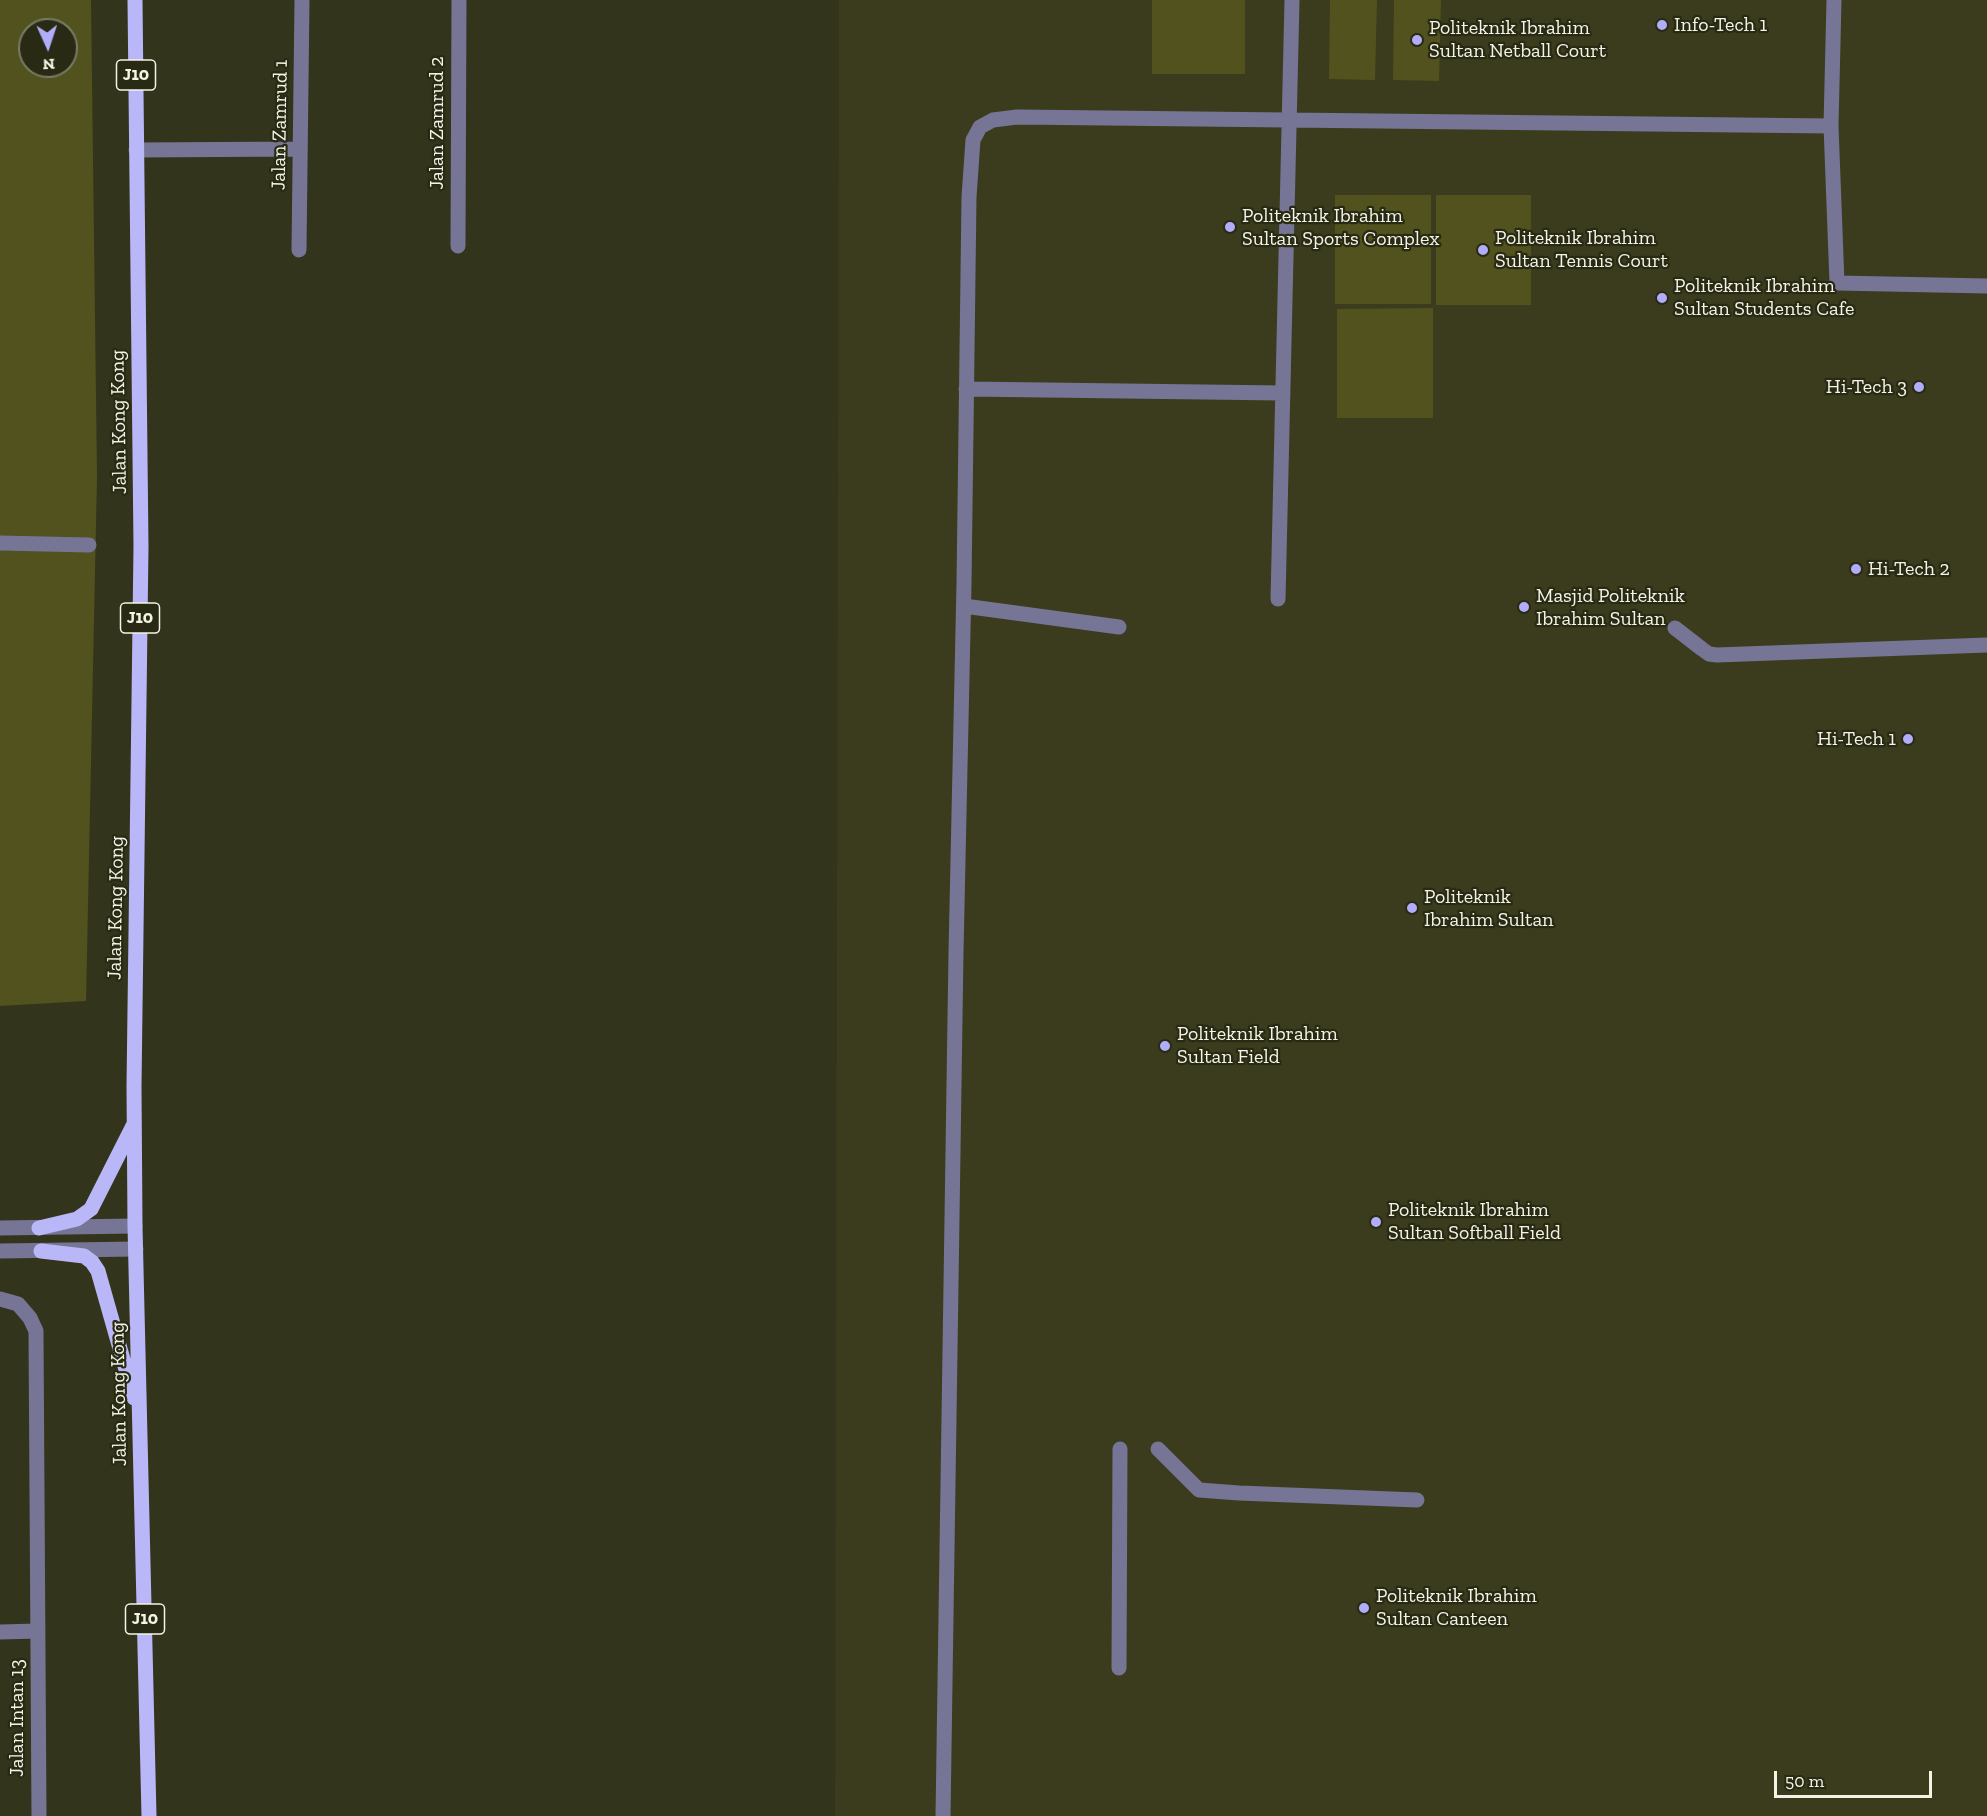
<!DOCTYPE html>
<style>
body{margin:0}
#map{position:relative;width:1987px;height:1816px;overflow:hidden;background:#33341c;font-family:"Zilla Slab",serif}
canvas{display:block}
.north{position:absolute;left:18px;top:18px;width:60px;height:60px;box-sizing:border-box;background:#292a13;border:2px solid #7a7b67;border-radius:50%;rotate:177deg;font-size:16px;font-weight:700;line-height:24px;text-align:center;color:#f3f4e6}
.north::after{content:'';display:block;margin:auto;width:21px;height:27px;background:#b1adfa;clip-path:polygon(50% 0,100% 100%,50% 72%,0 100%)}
.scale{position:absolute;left:1774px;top:1771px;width:158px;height:27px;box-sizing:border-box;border:3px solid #f3f4e6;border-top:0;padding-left:8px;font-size:18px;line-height:21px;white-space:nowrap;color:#f3f4e6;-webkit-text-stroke:4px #292a13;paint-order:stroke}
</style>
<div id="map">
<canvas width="1987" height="1816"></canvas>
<div class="north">N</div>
<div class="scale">50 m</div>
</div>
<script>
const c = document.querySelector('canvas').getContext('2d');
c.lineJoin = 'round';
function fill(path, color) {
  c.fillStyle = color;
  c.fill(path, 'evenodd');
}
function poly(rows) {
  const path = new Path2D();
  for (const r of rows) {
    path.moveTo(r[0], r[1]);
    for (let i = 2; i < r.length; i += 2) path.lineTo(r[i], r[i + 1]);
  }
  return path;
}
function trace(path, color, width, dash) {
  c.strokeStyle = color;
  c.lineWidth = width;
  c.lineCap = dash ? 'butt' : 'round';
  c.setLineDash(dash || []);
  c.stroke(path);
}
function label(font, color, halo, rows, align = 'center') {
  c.font = font + ' "Zilla Slab",serif';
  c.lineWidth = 4.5;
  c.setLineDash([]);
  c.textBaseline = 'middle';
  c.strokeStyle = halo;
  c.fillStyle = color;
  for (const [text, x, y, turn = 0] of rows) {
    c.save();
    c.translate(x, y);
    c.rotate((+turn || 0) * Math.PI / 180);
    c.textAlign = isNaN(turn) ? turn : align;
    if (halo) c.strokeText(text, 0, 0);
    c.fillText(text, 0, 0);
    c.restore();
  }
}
const built = poly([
 [839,0,1987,0,1987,1816,835,1816]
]);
const green = poly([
 [0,0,91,0,97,476,86,1001,0,1006],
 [30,30,66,30,66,66,30,66],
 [1152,0,1245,0,1245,74,1152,74],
 [1330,0,1377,0,1375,80,1329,79],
 [1394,0,1441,0,1439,81,1393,80],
 [1335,195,1431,195,1431,304,1335,304],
 [1436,195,1531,195,1531,305,1436,305],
 [1433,308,1433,418,1337,418,1337,309]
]);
const minor = poly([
 [1834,0,1831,126,1837,283,1987,286],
 [136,150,300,149],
 [458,246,459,0],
 [299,250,302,0],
 [966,389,1283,393],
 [0,543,89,545],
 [1278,599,1292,0],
 [964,606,1119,627],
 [1675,628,1702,649,1709,654,1717,655,1987,645],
 [0,1228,135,1226],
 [0,1251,136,1249],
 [0,1299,18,1304,30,1318,36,1331,39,1816],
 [1158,1449,1199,1490,1239,1493,1417,1500],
 [0,1632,38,1631],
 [1119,1668,1120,1449],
 [943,1816,956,952,964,584,969,197,973,140,980,127,993,120,1017,117,1831,126]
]);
const major = poly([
 [135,0,141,546,134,1086,135,1226,149,1816],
 [39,1228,77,1219,91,1209,133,1126],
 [41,1251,84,1256,92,1262,98,1271,134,1398]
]);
const markers = [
 [1662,25,6,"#b1adfa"],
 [1417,40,6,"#b1adfa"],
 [1230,227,6,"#b1adfa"],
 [1483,250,6,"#b1adfa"],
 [1662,298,6,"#b1adfa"],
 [1919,387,6,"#b1adfa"],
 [1856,569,6,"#b1adfa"],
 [1524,607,6,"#b1adfa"],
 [1908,739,6,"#b1adfa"],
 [1412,908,6,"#b1adfa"],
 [1165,1046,6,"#b1adfa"],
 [1376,1222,6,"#b1adfa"],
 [1364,1608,6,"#b1adfa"]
];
const shields = [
 [136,75,39],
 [140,618,39],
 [145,1619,39]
];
const shieldNames = [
 ["J10",136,75],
 ["J10",140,618],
 ["J10",145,1619]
];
const poiNames = [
 ["Info-Tech 1",1674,25],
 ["Politeknik Ibrahim",1429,28],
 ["Sultan Netball Court",1429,51],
 ["Politeknik Ibrahim",1242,216],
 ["Sultan Sports Complex",1242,239],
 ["Politeknik Ibrahim",1495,238],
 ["Sultan Tennis Court",1495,261],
 ["Politeknik Ibrahim",1674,286],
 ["Sultan Students Cafe",1674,309],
 ["Hi-Tech 3",1907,387,"right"],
 ["Hi-Tech 2",1868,569],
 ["Masjid Politeknik",1536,596],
 ["Ibrahim Sultan",1536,619],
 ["Hi-Tech 1",1896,739,"right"],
 ["Politeknik",1424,897],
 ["Ibrahim Sultan",1424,920],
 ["Politeknik Ibrahim",1177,1034],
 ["Sultan Field",1177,1057],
 ["Politeknik Ibrahim",1388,1210],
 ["Sultan Softball Field",1388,1233],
 ["Politeknik Ibrahim",1376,1596],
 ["Sultan Canteen",1376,1619]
];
const streetNames = [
 ["Jalan Zamrud 2",437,123,-90],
 ["Jalan Zamrud 1",280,125,-89],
 ["Jalan Kong Kong",119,422,-91],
 ["Jalan Kong Kong",116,908,-89],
 ["Jalan Kong Kong",119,1394,-91],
 ["Jalan Intan 13",17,1718,-90]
];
fill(built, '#3b3c1d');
fill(green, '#51521e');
trace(minor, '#767595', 15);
trace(major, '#bab7f8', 15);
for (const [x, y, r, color] of markers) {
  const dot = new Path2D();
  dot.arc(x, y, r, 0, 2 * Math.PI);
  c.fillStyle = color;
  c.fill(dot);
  trace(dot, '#292a13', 2);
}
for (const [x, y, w] of shields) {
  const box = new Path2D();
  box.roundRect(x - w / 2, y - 15, w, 30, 4.5);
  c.fillStyle = '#292a13';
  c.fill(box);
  trace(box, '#f3f4e6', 1.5);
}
label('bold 18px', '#f3f4e6', null, shieldNames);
label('20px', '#f3f4e6', '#292a13', poiNames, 'left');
label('20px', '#f3f4e6', '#292a13', streetNames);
</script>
